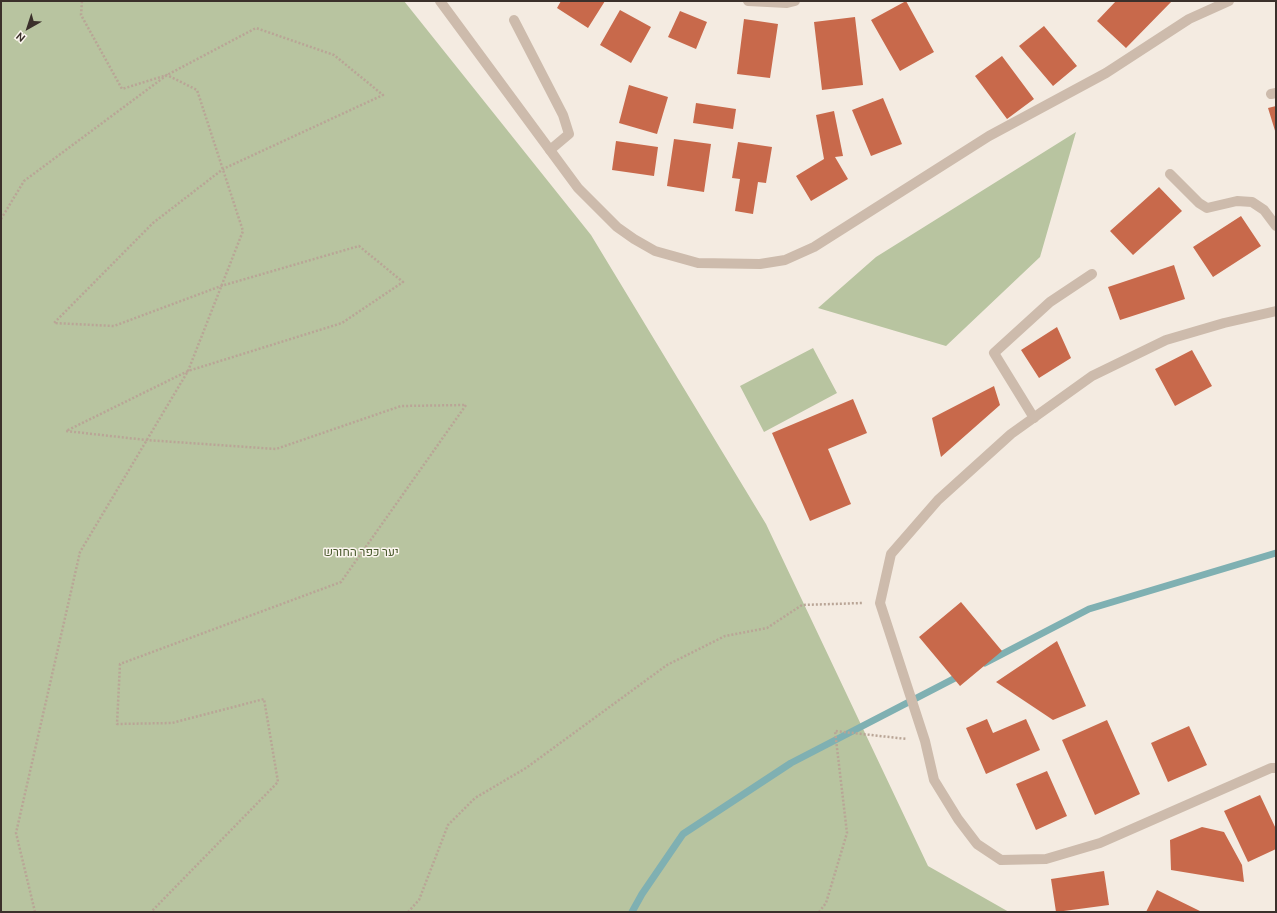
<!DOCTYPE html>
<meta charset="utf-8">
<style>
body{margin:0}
#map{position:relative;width:1277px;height:913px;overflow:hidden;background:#f4ebe1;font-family:Ubuntu,sans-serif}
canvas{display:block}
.frame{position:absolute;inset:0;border:2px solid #3b302b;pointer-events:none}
.north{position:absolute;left:8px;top:8px;width:40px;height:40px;-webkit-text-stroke:3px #fbf5ee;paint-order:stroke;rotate:219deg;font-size:11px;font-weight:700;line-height:16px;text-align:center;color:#3b302b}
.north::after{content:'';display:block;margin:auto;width:14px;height:18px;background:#3b302b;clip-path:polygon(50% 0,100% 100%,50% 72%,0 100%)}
</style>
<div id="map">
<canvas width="1277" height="913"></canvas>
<div class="frame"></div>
<div class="north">N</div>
</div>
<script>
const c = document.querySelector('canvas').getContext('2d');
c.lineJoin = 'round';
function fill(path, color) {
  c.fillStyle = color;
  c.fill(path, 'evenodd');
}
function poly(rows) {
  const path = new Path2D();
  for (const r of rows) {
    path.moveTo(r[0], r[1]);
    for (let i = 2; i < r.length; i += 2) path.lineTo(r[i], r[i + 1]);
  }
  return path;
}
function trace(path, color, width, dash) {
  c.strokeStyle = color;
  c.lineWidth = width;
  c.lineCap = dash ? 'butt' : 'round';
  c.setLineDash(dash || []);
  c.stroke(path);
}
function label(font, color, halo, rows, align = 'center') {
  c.font = font + ' Ubuntu,Heebo,sans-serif';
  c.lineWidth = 3;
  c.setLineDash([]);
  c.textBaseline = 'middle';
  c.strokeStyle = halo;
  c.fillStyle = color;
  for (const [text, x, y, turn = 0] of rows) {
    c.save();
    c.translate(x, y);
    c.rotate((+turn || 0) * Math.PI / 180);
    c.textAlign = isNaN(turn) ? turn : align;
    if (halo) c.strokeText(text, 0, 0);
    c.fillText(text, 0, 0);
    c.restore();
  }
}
const green = poly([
 [1,1,404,1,591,235,766,524,928,866,1009,912,1,912],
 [1076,132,1040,257,946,346,818,308,876,257],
 [813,348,837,393,764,432,740,386]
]);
const stream = poly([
 [985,663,1089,609,1276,553],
 [632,912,642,894,683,834,791,763,961,675]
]);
const building = poly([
 [561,1,605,1,588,28,557,8],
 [906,1,934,52,900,71,871,20],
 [1116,1,1172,1,1126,48,1097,21],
 [620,10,651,27,631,63,600,45],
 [680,11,707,22,696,49,668,37],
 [855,17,863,85,822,90,814,22],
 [744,19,778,24,770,78,737,74],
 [1044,26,1077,66,1053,86,1019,46],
 [1002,56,1034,99,1007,119,975,76],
 [629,85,668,97,657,134,619,123],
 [883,98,902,144,871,156,852,110],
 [696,103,736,109,733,129,693,123],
 [1276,106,1276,134,1268,108],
 [834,111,843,156,835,157,848,179,811,201,796,176,824,159,816,115],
 [674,139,711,144,704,192,667,186],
 [616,141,658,147,654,176,612,170],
 [738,142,772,147,766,183,758,182,753,214,735,211,740,179,732,178],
 [1159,187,1182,211,1133,255,1110,231],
 [1241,216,1261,246,1213,277,1193,247],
 [1174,265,1185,299,1120,320,1108,287],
 [1057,327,1071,358,1039,378,1021,350],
 [1192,350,1212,386,1175,406,1155,369],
 [994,386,1000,405,941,457,932,418],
 [853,399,867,433,828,449,851,504,810,521,772,433],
 [961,602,1002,651,960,686,919,637],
 [1057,641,1086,706,1053,720,996,682],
 [987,719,993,733,1026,719,1040,750,986,774,966,728],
 [1107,720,1140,794,1095,815,1062,740],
 [1189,726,1207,765,1168,782,1151,743],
 [1047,771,1067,816,1036,830,1016,784],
 [1260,795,1276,829,1276,849,1248,862,1224,811],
 [1202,827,1224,832,1242,865,1244,882,1171,870,1170,840],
 [1104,871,1109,905,1056,912,1051,879],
 [1157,890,1202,912,1146,912]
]);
const path = poly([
 [1,219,24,181,167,75,256,28,334,55,383,95,223,169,153,223,54,323,114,326,221,286,359,246,403,282,342,323,188,371,66,431,146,440,276,449,401,406,466,405,341,582,120,664,117,724,172,723,264,699,278,782,151,912],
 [35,912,16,833,80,552,188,371,243,231,197,90,167,75,122,89,81,15,82,1],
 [408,912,419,900,448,825,475,798,526,768,667,665,725,636,767,628,802,605,863,603],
 [819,912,826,903,847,833,835,731,907,739]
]);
const service = poly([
 [514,20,563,115,569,134,550,150],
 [1271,94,1276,93],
 [1170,174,1199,203,1207,208,1237,201,1252,202,1264,210,1276,226],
 [1034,418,994,353,1050,302,1092,274]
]);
const minor = poly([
 [440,1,578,188,617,227,634,239,655,251,698,263,760,264,785,260,814,247,989,136,1106,73,1189,19,1229,1],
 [748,1,787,3,795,1],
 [1276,311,1224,323,1166,340,1092,376,1011,434,938,500,891,554,880,603,925,741,934,780,958,819,977,844,1001,860,1046,859,1100,843,1271,768,1276,768]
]);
const parkNames = [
 ["יער כפר החורש",361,552]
];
fill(green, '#b8c4a0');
trace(stream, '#7fb0b2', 7);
fill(building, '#c8694b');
trace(path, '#b9a596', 2.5, [2, 2]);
trace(service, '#cdbbac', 10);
trace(minor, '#cdbbac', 10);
label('12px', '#4a5a2e', '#fbf5ee', parkNames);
</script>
